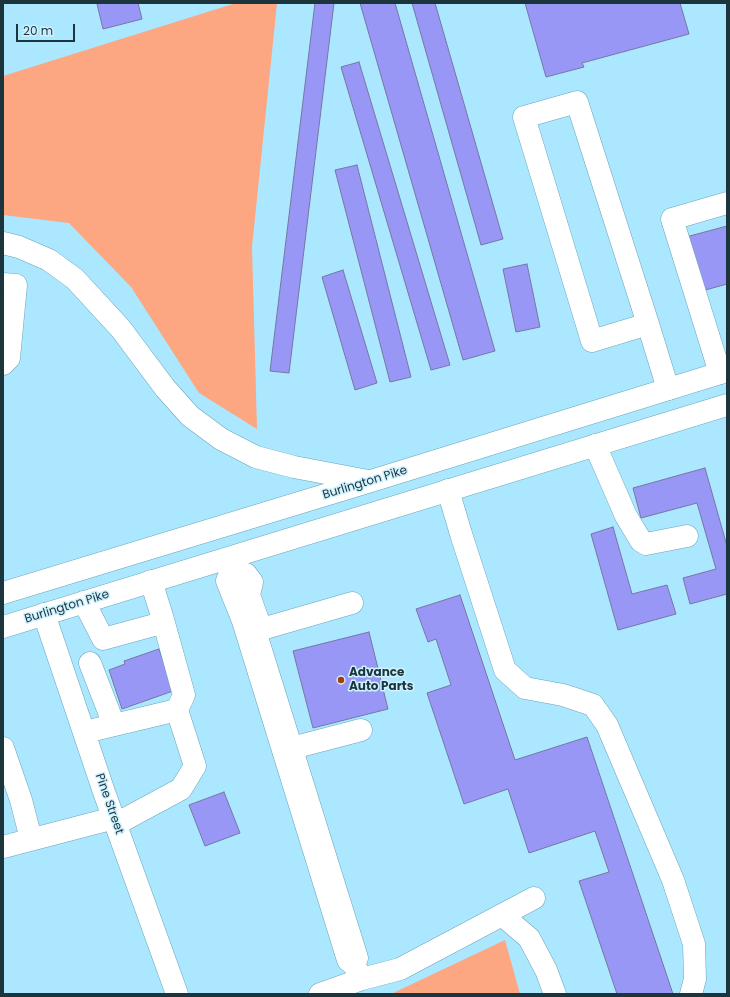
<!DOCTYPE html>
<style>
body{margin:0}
#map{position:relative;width:730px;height:997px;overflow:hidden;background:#abe8ff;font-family:Poppins,sans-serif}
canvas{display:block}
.frame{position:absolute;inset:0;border:4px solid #1c353d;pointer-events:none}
.scale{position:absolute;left:16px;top:24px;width:59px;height:18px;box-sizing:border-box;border:2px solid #1c353d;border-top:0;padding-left:5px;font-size:12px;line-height:14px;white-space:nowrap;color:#1c353d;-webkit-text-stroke:3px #cdf1ff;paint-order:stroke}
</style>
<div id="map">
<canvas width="730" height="997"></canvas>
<div class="frame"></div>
<div class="scale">20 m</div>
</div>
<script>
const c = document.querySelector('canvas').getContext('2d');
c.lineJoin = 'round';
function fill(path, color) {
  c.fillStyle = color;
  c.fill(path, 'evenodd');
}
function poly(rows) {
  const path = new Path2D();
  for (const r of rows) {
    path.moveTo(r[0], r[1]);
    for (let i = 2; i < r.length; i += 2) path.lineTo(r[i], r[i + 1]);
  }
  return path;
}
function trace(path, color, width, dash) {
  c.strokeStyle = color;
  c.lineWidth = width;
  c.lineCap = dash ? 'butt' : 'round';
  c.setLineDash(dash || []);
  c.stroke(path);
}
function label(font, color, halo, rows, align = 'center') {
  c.font = font + ' Poppins,sans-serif';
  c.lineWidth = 3;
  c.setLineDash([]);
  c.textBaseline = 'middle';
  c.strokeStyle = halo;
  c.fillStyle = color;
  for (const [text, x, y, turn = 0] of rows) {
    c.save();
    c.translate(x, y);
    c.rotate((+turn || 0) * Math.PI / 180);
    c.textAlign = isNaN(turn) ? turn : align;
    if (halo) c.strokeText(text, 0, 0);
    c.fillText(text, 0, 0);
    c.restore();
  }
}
const green = poly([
 [236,3,277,3,252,247,257,429,199,393,131,287,69,223,3,215,3,76],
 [505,940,520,994,391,994]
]);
const building = poly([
 [102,3,138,3,142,19,103,29,97,4,102,3],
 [315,3,334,3,289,373,270,371,315,3],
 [360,3,395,3,495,351,463,360,360,3],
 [412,3,435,3,503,239,481,245,412,3],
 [525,3,680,3,689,34,582,63,584,67,546,77,525,3],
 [359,62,450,365,431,370,341,67,359,62],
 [357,165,411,377,390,382,335,170,357,165],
 [727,226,727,284,702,291,686,237,727,226],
 [527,264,540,327,516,332,503,269,527,264],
 [343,270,377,383,355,390,322,277,343,270],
 [705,468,727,546,727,594,690,604,683,578,716,569,697,503,641,518,633,488,705,468],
 [613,527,632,594,667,585,676,614,618,630,591,534,613,527],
 [460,595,515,760,587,737,673,994,617,994,579,881,609,872,595,831,529,853,508,789,464,804,427,693,451,685,436,639,428,642,416,609,460,595],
 [369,632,388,709,313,728,293,651,369,632],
 [159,649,173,691,122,709,109,670,125,664,124,661,159,649],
 [224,792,240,833,205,846,189,805,224,792]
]);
const minor = poly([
 [3,284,16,285,9,358,3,364],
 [648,324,592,341,524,117,577,102,648,324,668,389],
 [720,373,672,219,727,203],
 [595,445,626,516,641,541,646,544,687,536],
 [448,490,461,534,505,670,525,688,563,695,593,705,607,725,673,880,694,944,695,979,691,994],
 [84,602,103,639,158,624,162,616,151,581],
 [44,614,104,792,177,994],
 [255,631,352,603],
 [90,663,114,725],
 [85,732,177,710,184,695,162,616],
 [3,748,21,800,31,839],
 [292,748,361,730],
 [116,824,181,789,195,766,177,710],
 [3,847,114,818],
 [502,915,529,938,546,970,555,994],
 [362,979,400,969,534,898],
 [320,994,362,979,354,965,348,960,243,621,227,581,228,578,236,571,246,574,252,582,249,595,259,623,255,631,357,958,354,965]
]);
const highway = poly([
 [3,243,19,247,49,260,75,279,121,329,165,388,190,416,221,439,256,457,294,467,368,481],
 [3,593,371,481,727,371],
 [3,627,727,405]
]);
const markers = [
 [341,680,4,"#a33f07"]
];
const streetNames = [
 ["Burlington Pike",365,483,-17],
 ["Burlington Pike",67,607,-17],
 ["Pine Street",109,804,71]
];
const poiNames = [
 ["Advance",349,673],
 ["Auto Parts",349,687]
];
fill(green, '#fda682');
fill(building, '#9997f6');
trace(building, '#7676a4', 1);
trace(minor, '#69a4b9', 23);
trace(highway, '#69a4b9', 23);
trace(minor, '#fff', 22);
trace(highway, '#fff', 22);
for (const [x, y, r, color] of markers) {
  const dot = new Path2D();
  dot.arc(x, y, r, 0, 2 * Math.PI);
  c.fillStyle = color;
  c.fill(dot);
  trace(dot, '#cdf1ff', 1.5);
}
label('12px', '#1c353d', '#cdf1ff', streetNames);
label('bold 12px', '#1c353d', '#cdf1ff', poiNames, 'left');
</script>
